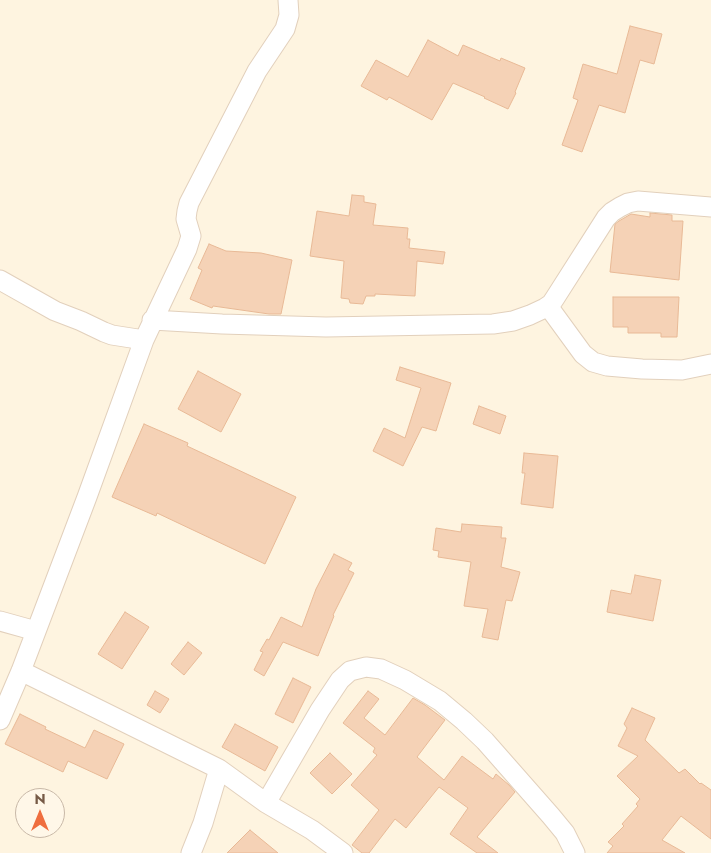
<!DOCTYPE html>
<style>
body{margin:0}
#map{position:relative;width:711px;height:853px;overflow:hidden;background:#fef4e0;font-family:Jost,sans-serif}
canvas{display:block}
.north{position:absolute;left:15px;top:788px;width:50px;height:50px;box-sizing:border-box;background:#fff7e8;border:1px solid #c8b8a7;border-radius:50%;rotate:0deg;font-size:14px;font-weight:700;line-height:20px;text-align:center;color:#765a46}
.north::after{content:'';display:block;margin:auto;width:18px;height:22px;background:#ef6e3e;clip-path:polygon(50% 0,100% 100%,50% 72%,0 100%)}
</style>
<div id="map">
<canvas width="711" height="853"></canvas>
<div class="north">N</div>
</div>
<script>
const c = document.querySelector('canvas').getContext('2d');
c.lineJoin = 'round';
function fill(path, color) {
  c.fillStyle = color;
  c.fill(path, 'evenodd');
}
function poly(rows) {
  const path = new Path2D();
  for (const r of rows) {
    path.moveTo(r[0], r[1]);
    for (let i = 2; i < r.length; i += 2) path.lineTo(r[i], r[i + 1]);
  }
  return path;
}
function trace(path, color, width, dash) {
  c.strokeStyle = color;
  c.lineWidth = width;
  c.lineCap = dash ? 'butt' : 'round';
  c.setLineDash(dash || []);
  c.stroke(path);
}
const building = poly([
 [630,26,662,34,654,64,640,60,625,113,599,105,582,152,562,145,578,100,573,98,583,64,617,74,630,26],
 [428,40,458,56,463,45,500,61,501,58,525,68,515,92,516,93,508,109,484,98,485,97,453,83,432,120,389,97,387,100,361,86,376,60,408,77,428,40],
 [352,195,364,196,364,202,376,204,373,225,408,228,407,239,410,239,409,248,445,252,443,264,417,261,415,296,375,294,375,296,366,296,363,304,350,303,349,299,341,298,344,261,310,256,317,211,349,216,352,195],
 [650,213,672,215,672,221,683,221,679,280,610,272,615,224,619,221,631,214,650,217,650,213],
 [209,244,226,251,261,253,292,260,281,314,269,314,213,306,212,308,190,299,202,270,198,268,209,244],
 [613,297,679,297,677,337,661,337,661,333,628,333,628,327,613,327,613,297],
 [400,367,451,383,436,431,422,427,403,466,373,451,384,428,405,438,421,388,396,380,400,367],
 [198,371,241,394,221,432,178,409,198,371],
 [479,406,506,416,500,434,473,424,479,406],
 [144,424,188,443,187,446,296,497,265,564,157,513,156,516,112,497,144,424],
 [524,453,558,456,553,508,521,504,525,473,522,473,524,453],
 [462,524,502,527,501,538,506,538,501,567,520,572,512,601,506,600,498,640,482,637,488,609,464,606,471,562,438,557,439,551,433,550,436,528,461,532,462,524],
 [334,554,352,563,348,570,354,573,333,615,334,616,318,656,283,642,264,676,254,670,263,652,260,651,267,639,269,640,281,617,302,627,316,589,334,554],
 [635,575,661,580,653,621,607,612,611,590,631,594,635,575],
 [125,612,149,627,122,669,98,654,125,612],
 [188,642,202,653,184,675,171,664,188,642],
 [293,678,311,687,293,723,275,714,293,678],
 [155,691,169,699,160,713,147,705,155,691],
 [368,691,379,699,364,718,385,735,413,698,425,705,445,720,417,757,444,780,462,756,493,779,496,774,509,785,515,792,477,837,498,853,477,853,450,834,468,808,439,787,406,828,395,819,369,853,362,853,352,845,379,810,351,785,377,755,373,752,375,748,343,723,368,691],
 [632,708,655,718,645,740,679,773,685,769,700,784,701,783,711,790,711,839,681,816,662,840,685,853,607,853,613,846,608,842,624,826,622,824,638,806,636,804,640,799,617,776,638,756,618,746,627,728,624,724,632,708],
 [20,714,46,727,45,729,85,748,94,730,124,744,107,779,68,761,63,772,5,744,20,714],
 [235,724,278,747,265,771,222,747,235,724],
 [330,753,352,774,332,794,310,773,330,753],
 [250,830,278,853,227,853,250,830]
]);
const minor = poly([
 [0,280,55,311,81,321,104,332,112,335,144,340],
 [548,306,583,354,593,362,607,366,642,369,682,370,711,364],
 [152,320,222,324,326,327,493,324,513,321,530,315,545,308,551,304,555,298,606,218,612,212,620,207,628,203,638,201,711,207],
 [0,621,36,631],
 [21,671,219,769,266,803,312,830,343,853],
 [0,720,21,671,87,497,144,340,187,249,191,236,186,219,187,211,189,203,257,71,285,29,289,15,288,0],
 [266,803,320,710,340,680,350,671,366,667,381,669,405,680,440,701,464,721,485,741,551,816,565,833,575,853],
 [191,853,203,823,219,769]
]);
fill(building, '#f5d2b6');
trace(building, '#e8b996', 1);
trace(minor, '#e2d0bc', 21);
trace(minor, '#fff', 19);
</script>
